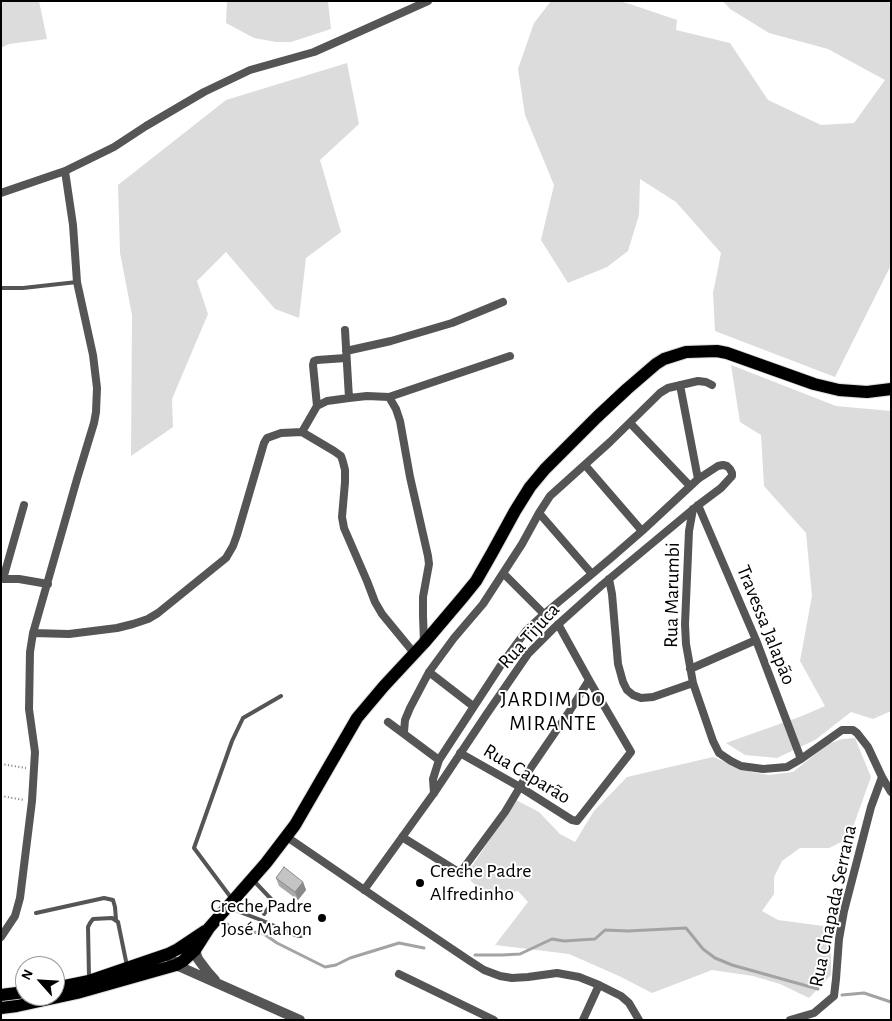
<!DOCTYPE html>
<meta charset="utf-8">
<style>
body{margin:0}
#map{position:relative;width:892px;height:1021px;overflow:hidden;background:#fff;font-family:"Alegreya Sans",sans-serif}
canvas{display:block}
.frame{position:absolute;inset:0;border:2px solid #000;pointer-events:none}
.north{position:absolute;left:15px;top:956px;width:50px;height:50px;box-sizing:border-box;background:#fff;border:1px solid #999;border-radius:50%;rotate:296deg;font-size:14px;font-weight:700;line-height:20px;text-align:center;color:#000}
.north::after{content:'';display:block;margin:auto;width:18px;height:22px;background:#000;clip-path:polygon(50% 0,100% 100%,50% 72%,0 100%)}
</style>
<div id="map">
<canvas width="892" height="1021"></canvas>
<div class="frame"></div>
<div class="north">N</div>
</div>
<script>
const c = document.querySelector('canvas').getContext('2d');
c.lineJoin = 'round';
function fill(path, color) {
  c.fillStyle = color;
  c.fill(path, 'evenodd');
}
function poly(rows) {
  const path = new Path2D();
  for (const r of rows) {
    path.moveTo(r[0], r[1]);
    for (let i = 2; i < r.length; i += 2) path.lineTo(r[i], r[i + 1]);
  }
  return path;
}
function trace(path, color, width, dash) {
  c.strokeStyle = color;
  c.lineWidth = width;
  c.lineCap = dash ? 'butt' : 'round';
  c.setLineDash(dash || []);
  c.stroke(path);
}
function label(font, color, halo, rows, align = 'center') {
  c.font = font + ' "Alegreya Sans",sans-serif';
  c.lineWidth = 4;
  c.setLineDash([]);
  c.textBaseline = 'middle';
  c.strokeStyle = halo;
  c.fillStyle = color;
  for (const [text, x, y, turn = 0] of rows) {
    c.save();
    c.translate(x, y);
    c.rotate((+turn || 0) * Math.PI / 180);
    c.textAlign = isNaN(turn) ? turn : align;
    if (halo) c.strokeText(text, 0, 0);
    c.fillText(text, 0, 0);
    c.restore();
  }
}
const green = poly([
 [1,1,39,1,47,39,9,44,1,48],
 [227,1,328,1,331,29,291,42,276,42,254,38,226,23],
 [551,1,618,1,630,4,677,20,676,30,730,43,768,100,821,125,854,123,885,80,828,49,769,33,730,9,723,1,891,1,891,265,835,377,715,331,713,293,721,253,676,202,640,179,639,215,628,251,607,267,568,283,541,240,554,185,525,115,518,69,534,23],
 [347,63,359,124,320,160,341,232,306,258,299,318,275,309,226,252,197,281,208,314,172,399,173,427,131,456,132,315,120,253,118,185,226,100],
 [731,365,836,406,891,411,891,711,873,719,851,712,815,740,777,758,745,755,726,743,802,716,825,706,800,661,812,596,806,533,764,486,761,435,740,422],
 [855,738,871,777,849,838,829,848,800,848,782,861,774,877,774,894,762,911,778,920,831,927,831,975,809,998,780,984,753,976,712,970,652,993,619,976,569,954,495,945,528,902,518,891,490,898,471,881,468,872,516,800,539,812,560,834,575,842,594,811,627,777,713,757,751,772,769,775,793,772,828,744,842,739]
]);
const stream = poly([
 [226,923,232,928,264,934,277,943,325,967,336,965,350,958,399,943,424,948],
 [475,955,502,955,520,954,552,939,564,941,595,939,605,930,628,931,686,928,703,949,715,958,732,965,818,989],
 [842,995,864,993,891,1002]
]);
const path = poly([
 [1,764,26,768],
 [1,796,24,800]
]);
const service = poly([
 [1,288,23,288,77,282],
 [254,881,272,900,272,903,264,914],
 [232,899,194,848,232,741,243,718,281,696],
 [229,908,261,920,295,935,301,936],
 [36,913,104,898,113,900,115,907,116,920],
 [89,977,88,927,90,923,93,919,112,918,118,922,127,966]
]);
const minor = poly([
 [1,193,65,171,114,147,146,126,204,92,250,70,314,52,428,1],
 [345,330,349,398],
 [346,351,391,341,452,323,503,302],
 [680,385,698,479],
 [389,397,396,409,400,421,410,477,428,556,429,564,423,597,423,616,424,643],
 [317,406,313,365,314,361,317,360,346,358],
 [630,423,690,486],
 [302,432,317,406,327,401,349,398,367,396,389,397,510,356],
 [585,465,642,531],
 [698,505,756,640,801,759],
 [693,509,689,531,685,624,686,644,693,683,713,741,719,753,731,761,741,766,763,769,787,767,801,759,842,730,853,730,857,733,868,747,882,777,891,792],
 [539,513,592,574],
 [503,573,544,614],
 [1,579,19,579,48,584],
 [3,579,24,505],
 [609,579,612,594,618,664,623,682,627,690,633,695,641,698,653,697,693,683],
 [33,633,69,634,117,628,133,624,148,619,158,613,226,558,233,546,237,535,264,443,267,438,281,433,302,432,334,451,341,456,343,462,345,470,345,482,342,517,344,528,367,581,375,602,382,614,414,653],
 [690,669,756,640],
 [429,672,473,706],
 [388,722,439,760],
 [404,732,405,720,410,708,429,672,454,638,483,604,522,544,539,513,550,496,610,442,660,393,668,388,698,381,706,382,712,385],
 [460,753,520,787,572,820,577,821,631,752,589,680,558,624],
 [287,837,385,904,470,961,484,970,500,976,512,978,528,977,557,973,579,977,599,985,621,996,629,1003,639,1020],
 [402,837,460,873,505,812,520,787,530,769,569,712,589,680],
 [364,890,434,793,486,715,528,654,554,628,602,585,697,506,721,488,732,476,732,473,730,469,727,466,723,465,718,466,698,479,642,531,611,558,543,615,526,631,501,665,439,760,433,779,434,793],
 [1,937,15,916,20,898,32,801,35,752,29,709,30,652,33,633,77,479,94,423,96,412,97,388,93,355,77,282,73,225,65,171],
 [399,974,494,1020],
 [583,1020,599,985],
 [790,1020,814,1013,834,996,836,979,839,939,844,911,871,807,882,777]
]);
const tertiary = poly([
 [193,945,198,959,207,971,215,980],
 [168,954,176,965,300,1020]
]);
const primary = poly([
 [55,988,89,981,168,954,178,949,205,931],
 [1,995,25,992],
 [1,1008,17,1006,77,993,176,965,183,961,195,950,209,928,266,863,295,825,357,718,384,686,424,643,463,597,476,581,492,553,515,511,530,487,545,469,597,417,627,389,656,364,664,359,686,352,717,351,727,353,814,384,839,390,867,392,891,389]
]);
const wall = poly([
 [276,878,303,882,306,890,298,900,279,886]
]);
const shadedWall = poly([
 [303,882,306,890,298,900,295,892]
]);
const building = poly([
 [284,867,303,882,295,892,276,878,284,867]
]);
const markers = [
 [420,883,5,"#000"],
 [322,918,5,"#000"]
];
const streetNames = [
 ["Rua Marumbi",672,595,-89],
 ["Travessa Jalapão",766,625,68],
 ["Rua Tijuca",529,636,-48],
 ["Rua Caparão",527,774,31],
 ["Rua Chapada Serrana",833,906,-78]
];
const poiNames = [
 ["Creche Padre",430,871],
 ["Alfredinho",430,894],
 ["Creche Padre",312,906,"right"],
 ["José Mahon",312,929,"right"]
];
const neighbourhoodNames = [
 ["JARDIM DO",553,700],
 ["MIRANTE",553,724]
];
fill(green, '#dcdcdc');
trace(stream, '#a3a3a3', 3);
trace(primary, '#dbdbdb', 14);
trace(path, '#777', 2, [1, 2.5]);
trace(service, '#555', 4);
trace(minor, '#555', 8);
trace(tertiary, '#555', 10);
trace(primary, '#000', 12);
fill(wall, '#a9a9a9');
fill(shadedWall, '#898989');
fill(building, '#c4c4c4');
trace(building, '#898989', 1);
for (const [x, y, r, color] of markers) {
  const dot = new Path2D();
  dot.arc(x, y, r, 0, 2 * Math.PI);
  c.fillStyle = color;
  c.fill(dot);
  trace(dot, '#fff', 2);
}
label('20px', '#000', '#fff', streetNames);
label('20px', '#000', '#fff', poiNames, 'left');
c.letterSpacing = '1px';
label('21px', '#000', '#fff', neighbourhoodNames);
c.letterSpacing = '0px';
</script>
